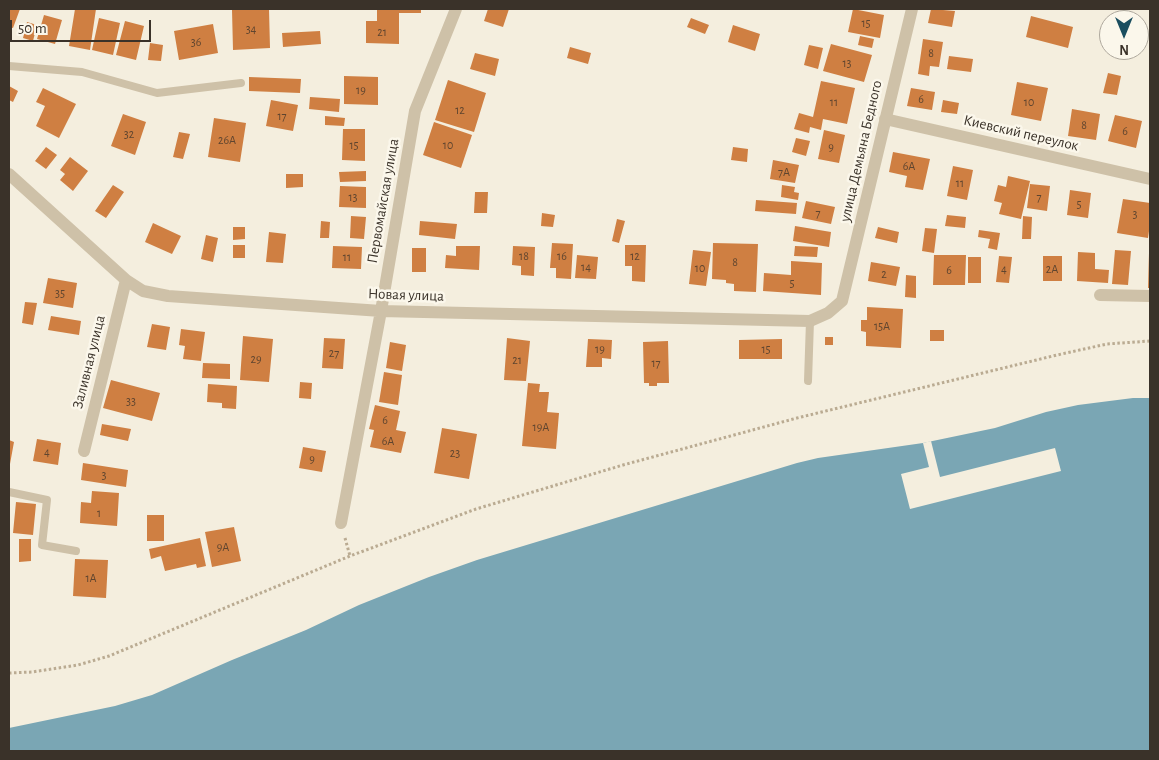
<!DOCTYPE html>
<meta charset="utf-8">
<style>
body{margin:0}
#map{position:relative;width:1159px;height:760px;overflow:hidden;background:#f4eede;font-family:"Alegreya Sans",sans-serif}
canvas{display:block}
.frame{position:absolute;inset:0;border:10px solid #3a3229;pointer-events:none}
.north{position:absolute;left:1099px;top:10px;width:50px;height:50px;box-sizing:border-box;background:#fbf7eb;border:1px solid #aea89d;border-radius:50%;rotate:180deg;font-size:14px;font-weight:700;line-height:20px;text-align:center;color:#3a3229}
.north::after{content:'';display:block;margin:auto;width:18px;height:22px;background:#1b4e5f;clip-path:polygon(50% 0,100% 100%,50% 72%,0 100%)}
.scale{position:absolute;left:10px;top:20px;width:141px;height:22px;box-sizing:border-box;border:2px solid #3a3229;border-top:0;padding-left:6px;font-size:15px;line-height:18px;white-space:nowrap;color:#3a3229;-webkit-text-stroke:4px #fbf7eb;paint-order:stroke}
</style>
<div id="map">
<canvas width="1159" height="760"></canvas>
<div class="frame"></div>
<div class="north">N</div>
<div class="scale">50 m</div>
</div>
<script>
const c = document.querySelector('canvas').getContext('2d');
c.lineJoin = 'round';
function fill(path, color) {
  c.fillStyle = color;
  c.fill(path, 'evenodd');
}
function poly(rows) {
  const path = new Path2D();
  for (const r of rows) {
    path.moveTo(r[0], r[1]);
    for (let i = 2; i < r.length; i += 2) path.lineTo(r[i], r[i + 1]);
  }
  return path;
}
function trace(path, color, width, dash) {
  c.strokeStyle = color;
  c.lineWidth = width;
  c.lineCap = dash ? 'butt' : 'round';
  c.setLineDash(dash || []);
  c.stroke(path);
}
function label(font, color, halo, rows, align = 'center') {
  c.font = font + ' "Alegreya Sans",sans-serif';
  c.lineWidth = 5;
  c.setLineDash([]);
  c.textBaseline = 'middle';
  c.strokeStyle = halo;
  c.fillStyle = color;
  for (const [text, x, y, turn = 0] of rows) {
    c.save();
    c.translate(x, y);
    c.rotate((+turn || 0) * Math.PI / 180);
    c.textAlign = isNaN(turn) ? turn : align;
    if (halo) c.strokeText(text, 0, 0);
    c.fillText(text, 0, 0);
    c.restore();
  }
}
const water = poly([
 [1133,398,1150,398,1150,751,9,751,9,728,115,706,152,695,232,660,306,630,359,605,429,577,477,560,797,463,818,458,923,443,995,428,1046,412,1078,405]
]);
const pier = poly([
 [931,441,940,477,1055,448,1061,471,910,509,901,474,929,467,923,443]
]);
const building = poly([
 [9,9,20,9,13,28,9,27],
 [75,9,96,9,90,50,69,46],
 [269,9,270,48,233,50,232,10],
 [377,9,421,9,421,13,399,13,399,44,366,43,366,21,377,21],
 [488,9,509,9,503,27,484,21],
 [853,9,884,15,880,38,848,32],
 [931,9,955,11,952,27,928,23],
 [44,15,62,20,55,44,37,39],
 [1031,16,1073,27,1068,48,1026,37],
 [99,18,120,23,113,55,92,50],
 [691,18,709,25,705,34,687,27],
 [125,21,144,26,136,60,116,55],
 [27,22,37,25,33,41,23,38],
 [213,24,218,53,179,60,174,31],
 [733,25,760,34,755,51,728,42],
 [320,31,321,44,283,47,282,33],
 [860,36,874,39,872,48,858,45],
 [923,39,943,42,939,67,930,66,929,76,918,74],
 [150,43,163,45,161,61,148,60],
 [831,44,872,55,864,82,823,71],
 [809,45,823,48,818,69,804,65],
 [570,47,591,53,588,64,567,58],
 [475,53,499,59,495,76,470,69],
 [949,56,973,59,971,72,947,69],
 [1108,73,1121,76,1117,95,1103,93],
 [344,76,378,77,378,105,344,104],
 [249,77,301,79,300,93,249,91],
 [448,80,486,93,474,132,435,120],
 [821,81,855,88,847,124,823,119,821,130,810,127,809,133,794,129,799,113,813,117],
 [1017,82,1048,88,1041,121,1011,115],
 [9,86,18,91,13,102,9,100],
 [43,88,76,104,59,138,36,126,45,106,36,102],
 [911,88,935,92,932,110,907,106],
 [310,97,340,99,339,112,309,109],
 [271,100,298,105,293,131,266,126],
 [943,100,959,103,957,114,941,112],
 [1072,109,1100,114,1096,140,1068,136],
 [123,114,146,122,135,155,111,146],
 [1115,115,1142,121,1136,148,1108,141],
 [325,116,345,118,344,126,325,125],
 [214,118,246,123,240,162,208,157],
 [434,122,472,135,461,168,423,155],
 [343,129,365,129,365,161,342,160],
 [824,130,845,135,839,163,818,159],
 [179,132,190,134,183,159,173,157],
 [796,138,810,141,806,156,792,152],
 [46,147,57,155,46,169,35,161],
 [733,147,748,149,747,162,731,160],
 [893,152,930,159,923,190,905,187,907,176,889,172],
 [70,157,88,171,73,191,60,180,65,174,60,170],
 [773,160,799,165,795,183,770,179],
 [953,166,973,170,967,200,947,196],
 [366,171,366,181,340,182,339,172],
 [286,174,303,174,303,187,286,188],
 [1008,176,1030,181,1021,219,999,214,1002,203,994,201,998,185,1006,187],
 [1030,184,1050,186,1047,211,1027,208],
 [113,185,124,192,106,218,95,211],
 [782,185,795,187,794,192,799,193,798,200,781,197],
 [340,186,366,187,366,208,339,207],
 [1070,190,1091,193,1088,218,1067,215],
 [475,192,488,192,487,213,474,213],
 [1123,199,1150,203,1150,224,1148,238,1117,233],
 [756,200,797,203,796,214,755,211],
 [806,201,835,207,831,224,802,218],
 [542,213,555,215,553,227,541,226],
 [947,215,966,217,965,228,945,226],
 [351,216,366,217,364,239,350,238],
 [1023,216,1032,217,1031,239,1022,239],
 [617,219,625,221,619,243,612,241],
 [321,221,330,222,329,238,320,238],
 [420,221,457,224,455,239,419,235],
 [153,223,181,236,172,254,145,242],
 [795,226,831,232,829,247,793,241],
 [233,227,245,227,245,239,233,240],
 [878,227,899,232,897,243,875,238],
 [925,228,937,229,934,253,922,251],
 [979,230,1000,233,997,250,988,248,990,239,978,237],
 [269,232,286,234,283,263,266,262],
 [206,235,218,238,213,262,201,259],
 [552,243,573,244,571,279,556,278,556,268,550,268],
 [713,243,758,244,756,292,734,291,734,284,726,283,726,280,712,279],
 [233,245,245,245,245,258,233,258],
 [625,245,646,245,645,282,632,281,632,266,625,266],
 [333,246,362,247,361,269,332,268],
 [456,246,480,246,479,270,445,268,446,255,456,256],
 [513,246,535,247,534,276,521,275,521,266,512,265],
 [795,246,818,247,817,257,794,256],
 [412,248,426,248,426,272,412,272],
 [693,250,711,252,706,286,689,284],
 [1115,250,1131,251,1128,285,1112,284],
 [1078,252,1095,253,1095,269,1109,270,1108,283,1077,281],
 [1149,253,1150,253,1150,288,1148,288],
 [577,255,598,257,596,279,575,278],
 [934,255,966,255,965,285,933,285],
 [999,256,1012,257,1009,283,996,282],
 [1043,256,1062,256,1062,281,1043,281],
 [968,257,981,257,981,283,968,283],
 [791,261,822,263,821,295,763,291,764,273,791,275],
 [871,262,900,267,896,286,868,281],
 [906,275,916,276,916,298,905,297],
 [48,278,77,283,73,308,43,303],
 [25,302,37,303,33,325,22,323],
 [867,307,903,309,901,348,866,346,866,332,861,331,861,320,867,320],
 [51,316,81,321,79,335,48,330],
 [152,324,170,327,166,350,147,347],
 [181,329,205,332,201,361,183,359,185,346,179,345],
 [930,330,944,330,944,341,930,341],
 [243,336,273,339,269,382,240,380],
 [825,337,833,337,833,345,825,345],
 [324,338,345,339,343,369,322,368],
 [507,338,530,341,526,381,504,380],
 [588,339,612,340,611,359,602,358,602,367,586,367],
 [782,339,782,359,739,359,739,340],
 [668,341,669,383,657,383,657,386,649,386,649,383,644,383,643,342],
 [390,342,406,345,402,371,386,368],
 [203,363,230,364,230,379,202,378],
 [384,372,402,375,398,405,379,402],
 [111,380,160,393,152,421,103,408],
 [300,382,312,383,311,399,299,398],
 [528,383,540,384,539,392,549,392,547,412,559,413,556,449,522,446],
 [208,384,237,386,236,409,222,408,222,403,207,402],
 [375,405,400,411,396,430,406,432,401,453,370,447,374,430,369,429],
 [102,424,131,429,128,441,100,435],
 [442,428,477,434,469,479,434,473],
 [37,439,61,443,58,465,33,461],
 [9,440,14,442,10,464,9,464],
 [303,447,326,451,322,472,299,468],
 [83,463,128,470,126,487,81,480],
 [92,491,119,493,117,526,80,523,81,502,91,503],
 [16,502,36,504,33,535,13,533],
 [147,515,164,515,164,541,147,541],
 [234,527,241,561,212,567,205,532],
 [200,538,206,566,197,568,196,564,165,571,161,556,151,559,149,549],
 [19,539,31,539,31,561,19,562],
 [75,559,108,560,106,598,73,596]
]);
const path = poly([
 [345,538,350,556],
 [9,673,32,672,78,665,109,656,350,556,476,509,623,465,797,418,1057,355,1107,344,1150,341]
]);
const lane = poly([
 [9,66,82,72,157,93,241,83],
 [808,381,810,321],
 [9,492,47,500,42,545,76,551]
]);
const street = poly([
 [885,119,1150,179],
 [9,174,126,280,143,291,168,296,381,311,810,321,828,313,842,301,912,9],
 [1100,295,1150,296],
 [84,451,126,280],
 [341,523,381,311,415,111,456,9]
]);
const numberNames = [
 ["15",866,23],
 ["34",251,29],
 ["21",382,32],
 ["36",196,42],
 ["8",931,53],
 ["13",847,63],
 ["19",361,90],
 ["6",921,99],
 ["11",834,102],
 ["10",1029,102],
 ["12",460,110],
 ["17",282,116],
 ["8",1084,125],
 ["6",1125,131],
 ["32",129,134],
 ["26А",227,140],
 ["15",354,145],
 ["10",448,145],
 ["9",831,147],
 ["6А",909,166],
 ["7А",784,172],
 ["11",960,183],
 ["13",353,197],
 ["7",1039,197],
 ["5",1079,204],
 ["7",818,213],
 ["3",1135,214],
 ["18",524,256],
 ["16",562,256],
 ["12",635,256],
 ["11",347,257],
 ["8",735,262],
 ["14",586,267],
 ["10",700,268],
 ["4",1004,269],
 ["2А",1052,269],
 ["6",949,270],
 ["2",884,274],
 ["5",792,283],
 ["35",60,293],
 ["15А",882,326],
 ["19",600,349],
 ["15",766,349],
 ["27",334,353],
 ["29",256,359],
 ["21",517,360],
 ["17",656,363],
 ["33",131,401],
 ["6",385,420],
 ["19А",541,427],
 ["6А",388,441],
 ["4",47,452],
 ["23",455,453],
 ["9",312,459],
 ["3",104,475],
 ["1",99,513],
 ["9А",223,547],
 ["1А",91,578]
];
const streetNames = [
 ["Киевский переулок",1021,133,13],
 ["улица Демьяна Бедного",861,151,-77],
 ["Первомайская улица",383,201,-80],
 ["Новая улица",406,295,2],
 ["Заливная улица",89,362,-76]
];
fill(water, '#7aa6b4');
fill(pier, '#f4eede');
fill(building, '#cf7f42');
trace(path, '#baab92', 3, [2.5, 2.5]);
trace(lane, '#cec1a8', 8);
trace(street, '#cec1a8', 12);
label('12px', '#5f452f', null, numberNames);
label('15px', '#3a3229', '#fbf7eb', streetNames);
</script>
